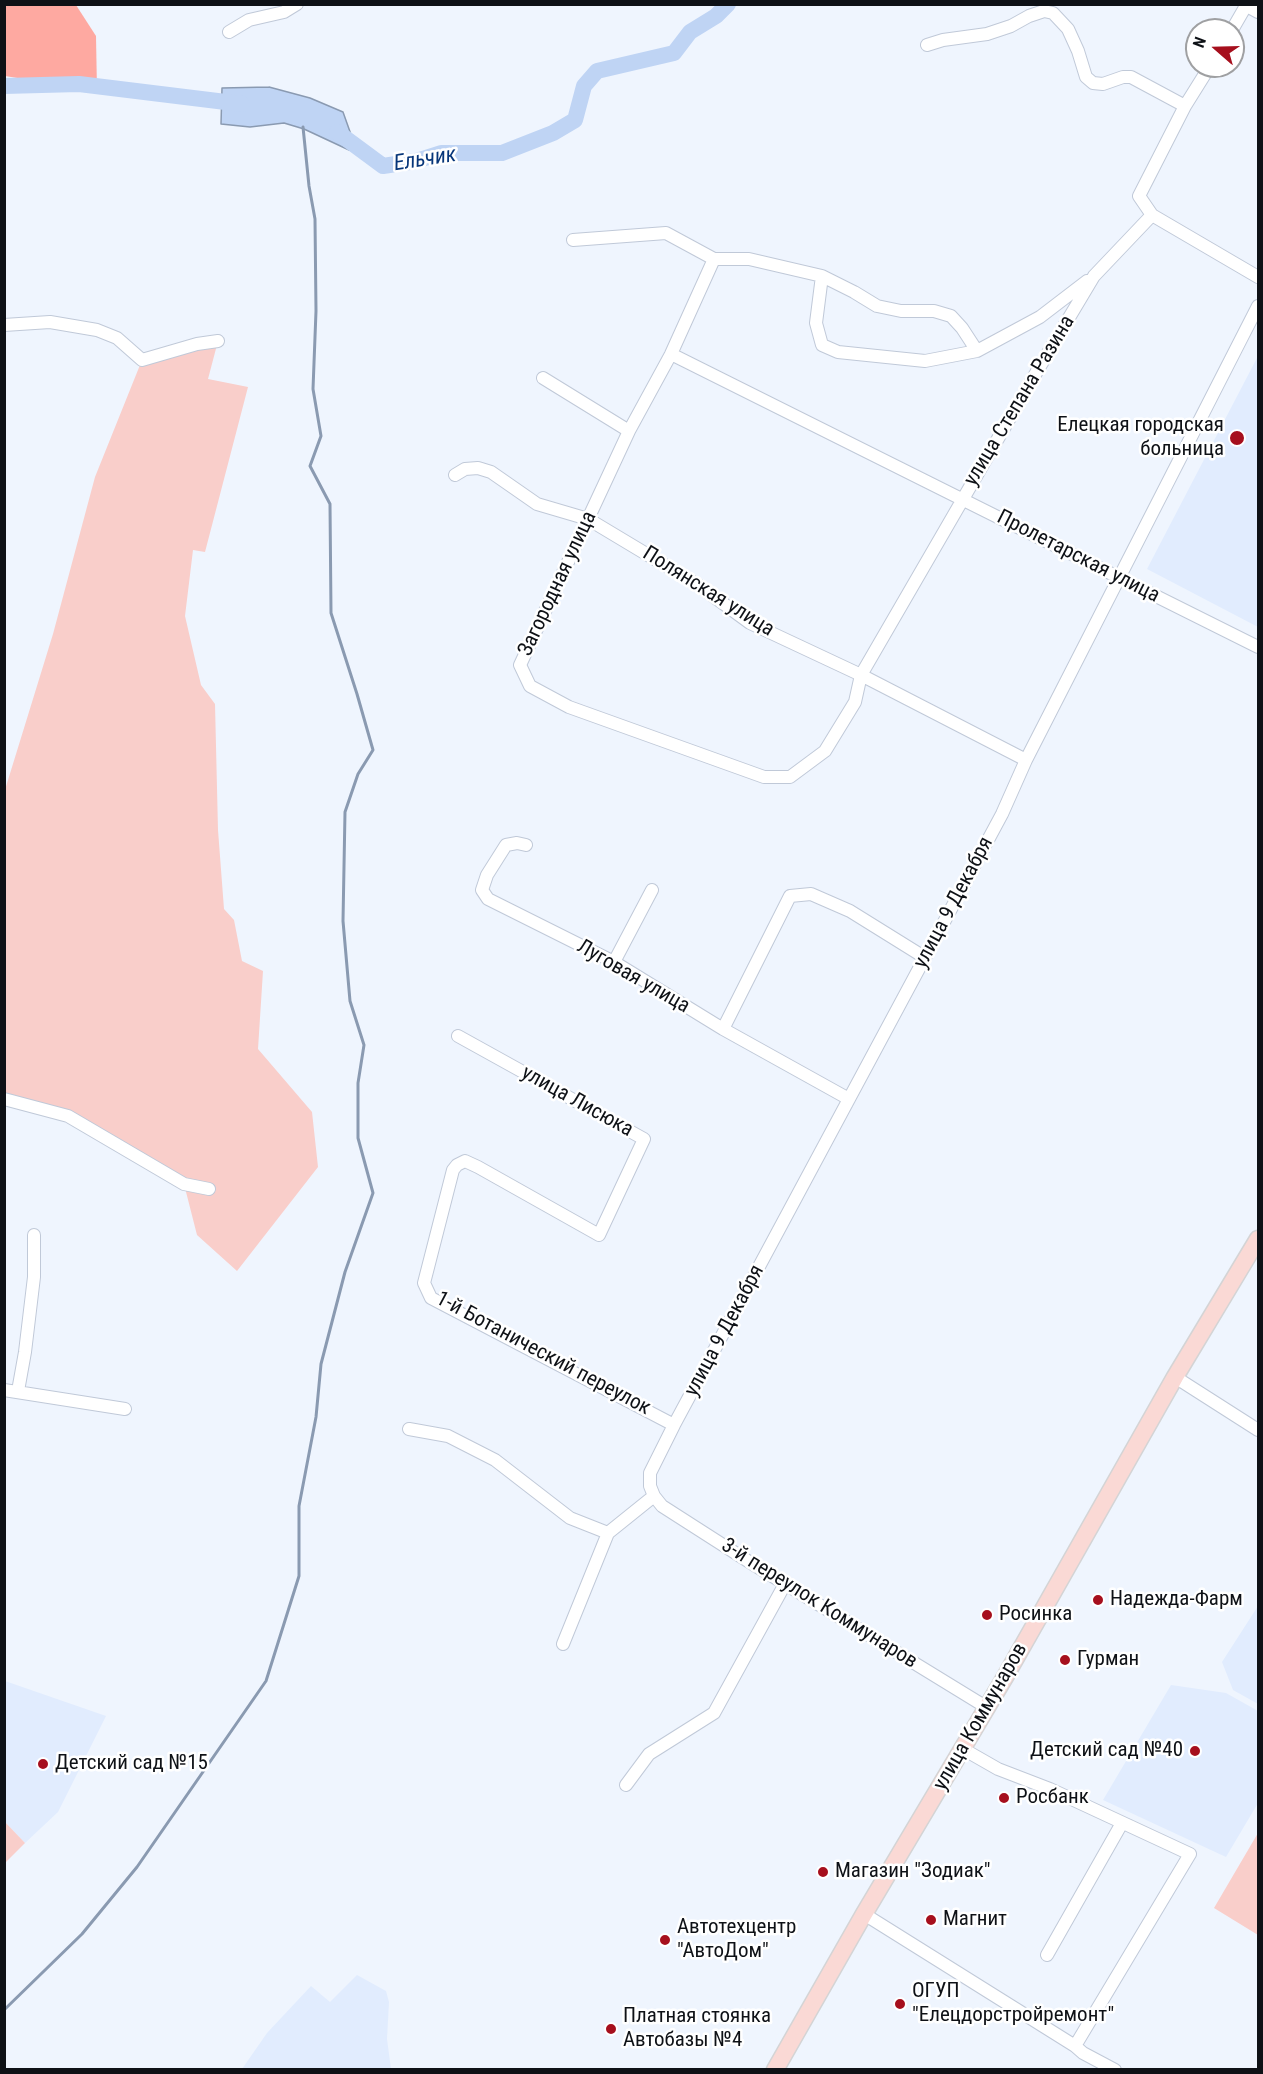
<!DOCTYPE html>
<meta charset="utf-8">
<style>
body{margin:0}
#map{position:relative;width:1263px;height:2074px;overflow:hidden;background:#eff5fe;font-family:"Roboto Condensed",sans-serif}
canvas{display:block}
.frame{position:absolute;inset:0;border:6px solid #0e1116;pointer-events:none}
.north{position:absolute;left:1185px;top:18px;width:60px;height:60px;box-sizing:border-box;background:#fff;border:2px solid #9fa0a2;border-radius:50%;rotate:290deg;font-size:16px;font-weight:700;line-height:24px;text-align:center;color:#0e1116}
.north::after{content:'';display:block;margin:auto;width:21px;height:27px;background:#a60f1d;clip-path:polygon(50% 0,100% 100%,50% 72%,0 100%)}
</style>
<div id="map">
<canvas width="1263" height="2074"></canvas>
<div class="frame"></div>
<div class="north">N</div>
</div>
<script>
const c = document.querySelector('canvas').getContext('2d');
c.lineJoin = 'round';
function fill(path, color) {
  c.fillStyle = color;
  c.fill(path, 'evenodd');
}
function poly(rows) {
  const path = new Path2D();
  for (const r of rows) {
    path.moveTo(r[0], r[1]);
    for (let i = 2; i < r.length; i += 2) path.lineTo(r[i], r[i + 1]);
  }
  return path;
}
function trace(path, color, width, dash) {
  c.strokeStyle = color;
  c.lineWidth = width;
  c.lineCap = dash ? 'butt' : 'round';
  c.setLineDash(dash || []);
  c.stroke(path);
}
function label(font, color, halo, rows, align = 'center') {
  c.font = font + ' "Roboto Condensed",sans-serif';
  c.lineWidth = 5;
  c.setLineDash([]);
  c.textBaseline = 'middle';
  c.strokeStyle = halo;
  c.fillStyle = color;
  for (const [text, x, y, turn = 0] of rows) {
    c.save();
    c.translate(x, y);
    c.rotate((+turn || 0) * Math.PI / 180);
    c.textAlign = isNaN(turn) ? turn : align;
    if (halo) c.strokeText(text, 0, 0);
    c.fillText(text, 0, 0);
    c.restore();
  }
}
const built = poly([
 [1258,356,1258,627,1147,569],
 [1258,1606,1258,1704,1233,1690,1222,1662],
 [5,1681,106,1716,58,1812,25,1843,5,1822],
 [1171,1685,1226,1693,1258,1711,1258,1803,1226,1857,1103,1800],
 [357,1975,386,1991,389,2002,387,2039,391,2069,242,2069,267,2033,311,1986,330,2002]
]);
const green = poly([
 [218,341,208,379,248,387,205,552,193,550,185,616,201,685,215,704,218,830,224,909,234,920,242,961,263,971,258,1049,312,1112,318,1167,237,1271,197,1235,184,1184,79,1122,5,1099,4,793,53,634,95,477,142,360],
 [5,1822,25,1843,5,1863],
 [1258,1833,1258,1935,1214,1908]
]);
const forest = poly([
 [4,5,76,5,96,36,97,91,5,76]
]);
const water = poly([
 [269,87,310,98,343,112,354,143,349,150,304,129,284,123,250,127,221,124,222,88,269,87]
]);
const stream = poly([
 [4,2010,82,1934,137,1867,266,1681,299,1576,299,1506,316,1417,321,1364,345,1272,373,1193,358,1138,358,1083,364,1045,350,1001,343,921,345,812,358,774,373,750,357,694,331,613,330,504,310,466,321,436,313,389,316,311,315,219,309,186,303,127]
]);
const river = poly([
 [4,86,79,84,242,104],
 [337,132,383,166,416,161,441,153,502,153,553,133,575,120,584,86,597,71,674,53,690,32,716,16,728,4]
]);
const minor = poly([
 [1247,6,1258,12],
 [1232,30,1247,4],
 [229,32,249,20,284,12,297,4],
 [927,45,943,40,987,34,1011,26,1029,16,1044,11,1053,13,1068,29,1078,51,1086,77,1093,83,1103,84,1123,77,1131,77,1185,106],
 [1152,215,1258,277],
 [573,240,666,233,714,259,749,259,822,276,816,323,822,345,838,352,925,361,977,351,1040,317,1087,281],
 [714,259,671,354,629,431,520,665,530,686,569,707,764,777,790,777,825,751,855,702,861,675,1036,373,1094,276,1152,215,1139,196,1185,106,1210,66],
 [822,276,854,292,877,306,901,311,934,311,951,316,962,328,977,351],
 [4,325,50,322,97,330,117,338,142,360,197,344,218,341],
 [671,354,1258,647],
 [543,378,629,431],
 [455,475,465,469,478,468,491,472,537,504,588,519,698,585,750,623,861,675,1026,760],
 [526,845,517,843,506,845,487,875,482,890,488,899,614,962,723,1029,849,1099],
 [614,962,652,890],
 [723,1029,790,896,811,894,850,911,924,957],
 [458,1036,644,1139,599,1235,478,1167,465,1161,457,1165,453,1170,424,1283,431,1298,674,1425],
 [4,1099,68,1116,184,1184,209,1189],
 [1175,1377,1258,1430],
 [4,1390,125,1409],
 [18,1391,25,1352,34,1277,34,1235],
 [409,1429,448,1436,495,1460,570,1518,608,1533],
 [563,1644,608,1533,654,1496],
 [986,1707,751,1563,662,1506,654,1496,650,1486,650,1473,674,1425,1002,814,1026,760,1258,306],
 [963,1749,998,1769,1050,1789,1190,1854,1075,2046],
 [626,1785,649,1754,714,1713,785,1584],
 [864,1914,1075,2046,1083,2053,1115,2070],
 [1047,1955,1122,1823]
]);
const major = poly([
 [775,2070,864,1914,1005,1677,1175,1377,1258,1239]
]);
const markers = [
 [1237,438,8,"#a60f1d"],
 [1098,1600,6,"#a60f1d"],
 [987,1615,6,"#a60f1d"],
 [1065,1660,6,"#a60f1d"],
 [1195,1751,6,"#a60f1d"],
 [43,1764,6,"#a60f1d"],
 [1004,1798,6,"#a60f1d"],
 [823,1872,6,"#a60f1d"],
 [931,1920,6,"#a60f1d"],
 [665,1940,6,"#a60f1d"],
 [900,2004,6,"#a60f1d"],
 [611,2029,6,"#a60f1d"]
];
const streetNames = [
 ["улица Степана Разина",1020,401,-59],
 ["Пролетарская улица",1078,557,27],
 ["Загородная улица",558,584,-65],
 ["Полянская улица",708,592,32],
 ["улица 9 Декабря",954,903,-62],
 ["Луговая улица",633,977,30],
 ["улица Лисюка",577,1102,29],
 ["улица 9 Декабря",725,1331,-62],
 ["1-й Ботанический переулок",543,1354,28],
 ["3-й переулок Коммунаров",819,1604,32],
 ["улица Коммунаров",981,1717,-60]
];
const poiNames = [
 ["Елецкая городская",1224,426,"right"],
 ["больница",1224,450,"right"],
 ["Надежда-Фарм",1110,1600],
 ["Росинка",999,1615],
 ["Гурман",1077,1660],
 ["Детский сад №40",1183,1751,"right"],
 ["Детский сад №15",55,1764],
 ["Росбанк",1016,1798],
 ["Магазин \"Зодиак\"",835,1872],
 ["Магнит",943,1920],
 ["Автотехцентр",677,1928],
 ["\"АвтоДом\"",677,1952],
 ["ОГУП",912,1992],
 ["\"Елецдорстройремонт\"",912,2016],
 ["Платная стоянка",623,2017],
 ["Автобазы №4",623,2041]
];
const waterNames = [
 ["Ельчик",425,160,-9]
];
fill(built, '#e1ecfe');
fill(green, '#f9ceca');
fill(forest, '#fea9a1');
fill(water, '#bfd4f4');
trace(water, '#8a9ab1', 1.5);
trace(stream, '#8a9ab1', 3);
trace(river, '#bfd4f4', 16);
trace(minor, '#c0c9d8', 14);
trace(major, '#d4d4d5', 19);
trace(minor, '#fff', 12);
trace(major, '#fad9d5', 16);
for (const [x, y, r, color] of markers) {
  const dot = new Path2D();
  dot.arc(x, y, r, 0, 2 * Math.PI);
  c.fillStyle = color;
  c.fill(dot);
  trace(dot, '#fff', 2);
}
label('21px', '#0e1116', '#fff', streetNames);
label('21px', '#0e1116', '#fff', poiNames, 'left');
label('italic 22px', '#063579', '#fff', waterNames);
</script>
